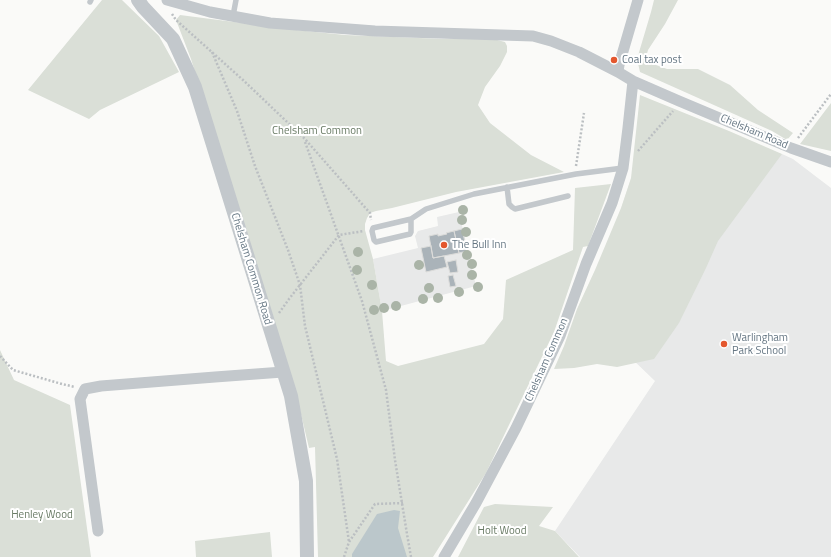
<!DOCTYPE html>
<style>
body{margin:0}
canvas{display:block;background:#fafaf8}
</style>
<canvas width="831" height="557"></canvas>
<script>
const c = document.querySelector('canvas').getContext('2d');
c.lineJoin = 'round';
function fill(path, color) {
  c.fillStyle = color;
  c.fill(path, 'evenodd');
}
function poly(rows) {
  const path = new Path2D();
  for (const r of rows) {
    path.moveTo(r[0], r[1]);
    for (let i = 2; i < r.length; i += 2) path.lineTo(r[i], r[i + 1]);
  }
  return path;
}
function trace(path, color, width, dash) {
  c.strokeStyle = color;
  c.lineWidth = width;
  c.lineCap = dash ? 'butt' : 'round';
  c.setLineDash(dash || []);
  c.stroke(path);
}
function label(font, color, halo, rows, align = 'center') {
  c.font = font + ' "Titillium Web",sans-serif';
  c.lineWidth = 4;
  c.setLineDash([]);
  c.textBaseline = 'middle';
  c.strokeStyle = halo;
  c.fillStyle = color;
  for (const [text, x, y, turn = 0] of rows) {
    c.save();
    c.translate(x, y);
    c.rotate((+turn || 0) * Math.PI / 180);
    c.textAlign = isNaN(turn) ? turn : align;
    if (halo) c.strokeText(text, 0, 0);
    c.fillText(text, 0, 0);
    c.restore();
  }
}
const built = poly([
 [766,153,782,154,793,159,831,188,831,557,580,557,555,531,655,381,605,333],
 [459,212,476,286,382,311,373,259,418,248,415,236,418,231,438,226,437,217]
]);
const green = poly([
 [102,0,122,0,159,36,179,72,100,110,89,119,28,90],
 [654,0,678,0,665,24,648,50,645,61,667,69,698,69,730,85,758,110,793,133,787,140,772,131,640,72,637,59,651,12],
 [180,15,296,30,345,35,443,39,493,39,505,42,507,46,507,52,500,66,485,87,478,105,490,123,531,155,564,172,456,192,392,208,376,211,370,213,367,218,365,224,365,230,373,259,382,311,386,361,398,366,484,344,503,319,506,280,573,250,575,188,611,184,588,246,583,247,554,332,508,427,486,473,433,557,318,557,315,447,309,448,295,389,191,59,176,20],
 [640,95,729,131,782,154,718,241,706,268,679,323,654,359,617,367,597,364,574,368,554,369,564,346,577,309,595,270,621,208,631,178],
 [831,103,831,151,800,144],
 [0,350,14,380,70,405,91,557,0,557],
 [495,504,553,507,539,526,555,531,579,557,458,557,484,507],
 [270,532,272,557,196,557,195,541]
]);
const water = poly([
 [394,510,400,511,398,528,407,557,352,557,352,554,377,514]
]);
const building = poly([
 [462,229,467,251,459,253,454,231,462,229],
 [454,231,459,253,433,258,429,236,438,234,438,236,447,234,446,233,454,231],
 [431,246,433,258,444,256,447,267,426,272,421,248,431,246],
 [456,260,458,272,450,273,447,262,456,260],
 [453,275,456,286,450,287,448,276,453,275]
]);
const path = poly([
 [172,14,176,20,243,80,305,139,370,213,371,220],
 [212,52,237,111,255,166,288,250,300,285,305,326,337,459,349,542],
 [798,138,831,94],
 [305,142,362,301,386,390,395,460,407,534,411,557],
 [638,151,673,111],
 [576,166,584,113],
 [279,313,289,299,339,235,364,231],
 [0,356,13,370,62,384,75,387],
 [344,557,349,542,375,504,403,503]
]);
const service = poly([
 [90,2,91,0],
 [233,16,236,0],
 [507,187,509,204,512,207,515,209,568,196],
 [411,219,411,232,410,234,376,242,374,240,372,231,373,228,411,219,426,209,474,194,576,174,623,168]
]);
const minor = poly([
 [167,0,210,12,270,23,375,31,533,36,551,41,579,52,618,72,633,81,679,101,791,148,831,162],
 [618,72,619,65,638,0],
 [98,531,80,399,85,389,101,386,215,377,283,372],
 [444,557,476,503,516,428,560,336,586,264,612,203,623,168,628,128,633,81]
]);
const tertiary = poly([
 [138,0,143,7,173,39,195,87,291,396,306,481,307,557]
]);
const trees = [
 [463,210],
 [462,220],
 [466,232],
 [358,252],
 [467,255],
 [472,264],
 [419,265],
 [357,270],
 [472,275],
 [372,285],
 [478,287],
 [429,288],
 [459,292],
 [438,298],
 [423,299],
 [396,306],
 [384,308],
 [374,310]
];
const markers = [
 [614,60,4,"#e4572e"],
 [444,245,4,"#e4572e"],
 [724,344,4,"#e4572e"]
];
const poiNames = [
 ["Coal tax post",622,60],
 ["The Bull Inn",452,245],
 ["Warlingham",732,338],
 ["Park School",732,351]
];
const parkNames = [
 ["Chelsham Common",317,131],
 ["Henley Wood",42,515],
 ["Holt Wood",502,531]
];
const streetNames = [
 ["Chelsham Road",754,132,23],
 ["Chelsham Common Road",251,269,73],
 ["Chelsham Common",547,360,-66]
];
fill(built, '#e8e9e9');
fill(green, '#dadfd7');
fill(water, '#bbc7cb');
fill(building, '#aab3b9');
trace(building, '#dcdcda', 1);
trace(path, '#bbbfc2', 2.5, [2, 2]);
trace(service, '#c3c8cc', 5.5);
trace(minor, '#c3c8cc', 11);
trace(tertiary, '#c3c8cc', 14);
c.fillStyle = '#aab4a7';
for (const [x, y] of trees) {
  c.beginPath();
  c.arc(x, y, 5, 0, 2 * Math.PI);
  c.fill();
}
for (const [x, y, r, color] of markers) {
  const dot = new Path2D();
  dot.arc(x, y, r, 0, 2 * Math.PI);
  c.fillStyle = color;
  c.fill(dot);
  trace(dot, '#fff', 1.5);
}
label('11px', '#657683', '#fff', poiNames, 'left');
label('11px', '#687a64', '#fff', parkNames);
label('11px', '#657683', '#fff', streetNames);
</script>
